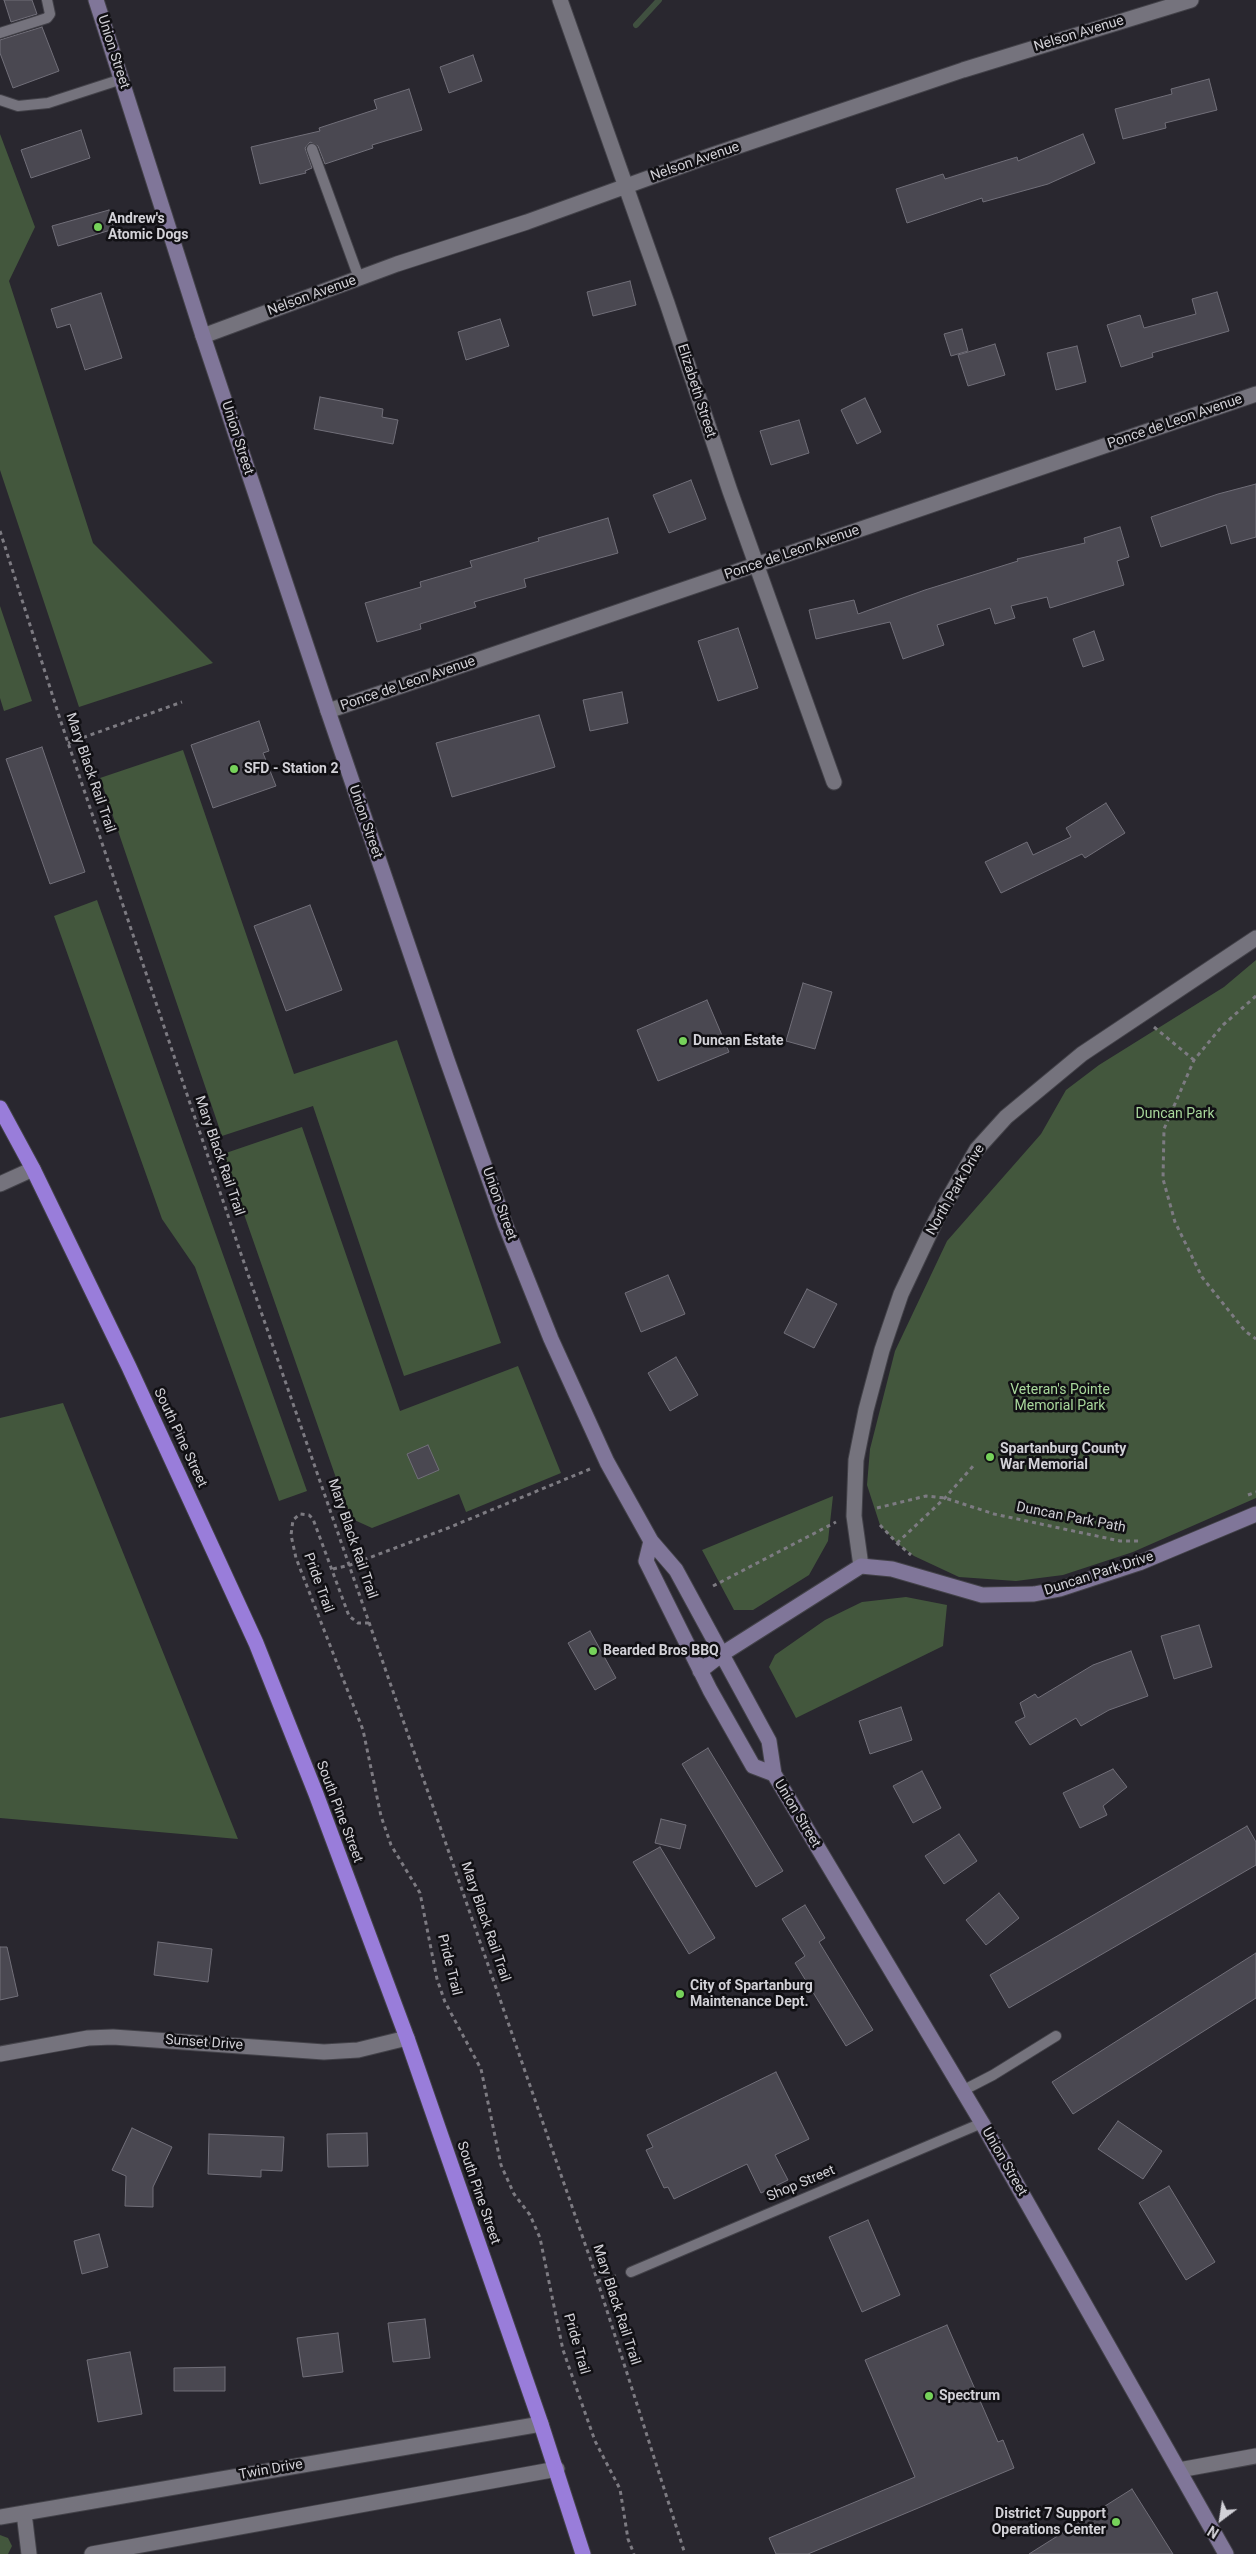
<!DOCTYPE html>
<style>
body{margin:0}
#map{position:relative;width:1256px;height:2554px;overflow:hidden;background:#29272f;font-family:Roboto,sans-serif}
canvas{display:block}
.north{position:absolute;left:1196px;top:2494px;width:50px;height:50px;-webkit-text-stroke:4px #111014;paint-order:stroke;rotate:211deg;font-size:14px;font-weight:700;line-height:20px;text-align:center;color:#d2d1d7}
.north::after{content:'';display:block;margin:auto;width:18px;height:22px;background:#d2d1d7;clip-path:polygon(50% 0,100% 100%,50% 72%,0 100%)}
</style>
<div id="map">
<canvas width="1256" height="2554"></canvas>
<div class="north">N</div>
</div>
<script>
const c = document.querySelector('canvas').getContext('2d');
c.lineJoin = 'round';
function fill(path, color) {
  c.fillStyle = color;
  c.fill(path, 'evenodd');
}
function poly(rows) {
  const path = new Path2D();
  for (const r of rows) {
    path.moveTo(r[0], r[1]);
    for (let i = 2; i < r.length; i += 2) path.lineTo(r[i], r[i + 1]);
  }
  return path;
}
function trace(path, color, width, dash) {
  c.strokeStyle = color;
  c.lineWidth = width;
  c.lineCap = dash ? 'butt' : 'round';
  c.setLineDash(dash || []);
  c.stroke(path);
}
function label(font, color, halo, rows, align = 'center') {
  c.font = font + ' Roboto,sans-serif';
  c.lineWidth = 5;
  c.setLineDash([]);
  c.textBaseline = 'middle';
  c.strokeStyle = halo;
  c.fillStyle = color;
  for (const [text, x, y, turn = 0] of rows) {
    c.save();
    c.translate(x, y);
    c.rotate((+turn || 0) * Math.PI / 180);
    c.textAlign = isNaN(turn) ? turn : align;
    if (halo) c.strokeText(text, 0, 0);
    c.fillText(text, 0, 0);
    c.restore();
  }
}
const green = poly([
 [0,134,35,227,9,281,93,543,213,663,79,707,0,470],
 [0,606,32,701,4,711,0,698],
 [183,750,294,1074,397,1040,501,1343,404,1376,313,1106,222,1136,100,778],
 [97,900,307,1491,279,1501,195,1267,162,1219,54,916],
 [1256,960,1256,1498,1133,1552,1063,1575,1016,1581,959,1577,914,1556,897,1543,880,1525,867,1485,870,1449,895,1351,947,1241,1041,1134,1066,1090,1099,1065,1224,987],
 [302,1127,400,1411,518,1366,561,1473,466,1512,459,1494,372,1528,350,1518,223,1154],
 [63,1403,238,1839,0,1818,0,1418],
 [833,1496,828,1541,809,1575,753,1610,734,1610,702,1550],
 [906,1597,947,1605,943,1646,796,1718,769,1667,775,1655,825,1620,862,1602],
 [0,2535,8,2538,12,2546,8,2554,0,2554]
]);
const stream = poly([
 [636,25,659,0]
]);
const building = poly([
 [4,0,32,0,37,14,11,22,4,0],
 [42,27,59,71,13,88,0,53,0,40,42,27],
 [473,55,482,81,449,93,440,67,473,55],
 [1209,79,1217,110,1165,123,1166,128,1123,139,1115,109,1172,94,1171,89,1209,79],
 [409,89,422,130,372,145,373,148,325,164,318,146,310,142,305,148,312,168,305,171,306,173,260,184,251,147,320,131,319,128,377,109,374,100,409,89],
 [81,130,90,158,31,178,21,150,81,130],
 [1083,134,1095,163,1048,184,983,202,982,198,907,223,896,189,943,174,945,179,1017,157,1018,161,1083,134],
 [109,210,114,229,58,246,52,226,109,210],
 [630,281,636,305,593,316,587,292,630,281],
 [1217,292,1229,331,1152,353,1153,357,1121,367,1107,325,1140,315,1144,328,1196,314,1192,299,1217,292],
 [101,293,122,358,85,370,70,324,57,328,51,309,101,293],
 [500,319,509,346,466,360,458,332,500,319],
 [962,329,968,351,951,356,944,334,962,329],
 [995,344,1005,375,968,386,958,355,995,344],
 [1077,346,1086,382,1056,390,1047,353,1077,346],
 [320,397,383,409,382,417,398,420,393,444,314,429,320,397],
 [865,398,881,432,857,444,841,410,865,398],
 [799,420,809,453,771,465,760,431,799,420],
 [691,480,706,519,669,533,653,495,691,480],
 [1256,484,1256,537,1231,544,1226,525,1161,547,1151,517,1218,494,1256,484],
 [608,518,618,553,524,579,526,587,474,602,476,607,420,624,421,629,377,642,365,603,421,587,420,582,472,567,470,561,539,541,538,538,608,518],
 [1120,527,1129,557,1117,561,1124,585,1050,608,1047,597,1011,606,1015,618,995,624,990,608,937,625,944,645,903,659,890,622,816,639,809,610,854,600,858,614,925,590,1018,561,1017,559,1085,543,1084,538,1120,527],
 [738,628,758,688,718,701,698,641,738,628],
 [1094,631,1104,660,1083,667,1073,639,1094,631],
 [622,692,628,723,590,731,583,700,622,692],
 [539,715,555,767,452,797,436,743,539,715],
 [259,721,269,751,263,753,276,786,213,808,191,745,259,721],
 [42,747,85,872,50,884,6,759,42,747],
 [1106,803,1125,833,1085,858,1082,854,1001,893,985,862,1027,842,1033,855,1071,837,1066,828,1106,803],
 [310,905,342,990,286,1011,254,926,310,905],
 [803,983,832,992,815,1049,786,1041,803,983],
 [707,1000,729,1052,658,1081,637,1030,707,1000],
 [668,1275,685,1314,641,1332,625,1293,668,1275],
 [807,1289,837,1304,814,1348,784,1333,807,1289],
 [676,1357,698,1395,670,1411,648,1373,676,1357],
 [428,1445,439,1470,418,1479,407,1454,428,1445],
 [1199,1625,1212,1667,1174,1679,1161,1636,1199,1625],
 [590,1631,616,1678,595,1690,568,1643,590,1631],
 [1131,1651,1148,1696,1109,1710,1081,1726,1076,1718,1030,1745,1015,1722,1025,1717,1020,1703,1035,1694,1038,1698,1093,1665,1131,1651],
 [901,1707,912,1740,870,1754,859,1721,901,1707],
 [708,1748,783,1871,756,1887,682,1764,708,1748],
 [1113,1769,1127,1787,1103,1806,1107,1815,1080,1828,1063,1793,1113,1769],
 [922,1771,941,1808,913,1823,893,1786,922,1771],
 [661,1819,686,1825,680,1849,655,1843,661,1819],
 [1247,1826,1256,1842,1256,1865,1009,2008,990,1975,1247,1826],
 [959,1834,977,1861,944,1884,925,1856,959,1834],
 [660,1847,715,1938,689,1954,633,1862,660,1847],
 [999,1893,1019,1918,986,1945,966,1920,999,1893],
 [805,1905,825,1938,819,1942,873,2030,846,2046,795,1963,805,1956,782,1919,805,1905],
 [158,1942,212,1949,208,1982,154,1975,158,1942],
 [0,1947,7,1947,18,1996,0,2000,0,1947],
 [1256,1953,1256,1998,1073,2114,1052,2082,1256,1953],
 [776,2072,809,2139,775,2155,788,2180,761,2193,747,2164,674,2199,668,2187,664,2188,646,2150,653,2147,647,2135,776,2072],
 [1118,2121,1162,2151,1143,2179,1098,2149,1118,2121],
 [132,2128,172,2147,153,2187,153,2207,125,2206,126,2176,112,2170,132,2128],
 [367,2133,368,2166,328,2167,327,2134,367,2133],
 [209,2134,284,2137,282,2171,261,2170,261,2177,208,2174,209,2134],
 [1169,2186,1215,2262,1186,2280,1139,2203,1169,2186],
 [868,2220,900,2295,862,2312,829,2237,868,2220],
 [99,2234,108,2267,82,2274,74,2241,99,2234],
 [425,2319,430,2358,393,2362,388,2323,425,2319],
 [947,2325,998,2442,1003,2440,1014,2468,808,2554,776,2554,769,2538,915,2477,865,2360,947,2325],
 [338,2333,343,2372,303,2377,297,2338,338,2333],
 [130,2352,142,2414,98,2422,87,2360,130,2352],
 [225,2367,225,2391,174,2391,174,2368,225,2367],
 [1132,2489,1173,2554,1029,2554,1132,2489]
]);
const path = poly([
 [0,531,61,722,241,1254,592,2264,685,2554],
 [68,743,182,702],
 [1256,996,1223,1025,1194,1060,1164,1129,1163,1179,1175,1222,1202,1277,1245,1331,1256,1339],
 [1154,1027,1194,1060],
 [1248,1495,1256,1492],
 [877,1508,926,1496,945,1498,994,1514,1120,1541,1142,1541],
 [880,1525,897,1543,911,1555],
 [897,1543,945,1498,975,1464],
 [333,1569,350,1565,448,1528,590,1469],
 [713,1586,836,1522],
 [369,1623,358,1623,349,1616,313,1519,309,1515,300,1514,293,1520,291,1535,296,1558,363,1730,381,1816,391,1845,420,1893,437,1979,445,2002,481,2069,501,2165,514,2194,530,2215,540,2238,563,2350,595,2441,620,2489,628,2539,634,2554],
 [597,2281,616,2276]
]);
const lane = poly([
 [0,33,47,18,50,14,47,0],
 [0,100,18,106,48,103,122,79],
 [312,149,359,278],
 [962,2091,993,2075,1056,2036],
 [631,2272,982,2123]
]);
const street = poly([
 [560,0,667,303,730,491,834,782],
 [203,336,397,264,527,222,712,155,963,70,1191,0],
 [328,711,1256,394],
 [0,1184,33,1169],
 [861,1566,854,1516,856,1460,866,1410,882,1350,901,1294,936,1220,977,1149,1006,1117,1082,1054,1256,938],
 [0,2054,88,2038,113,2037,324,2052,358,2050,407,2038],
 [1179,2470,1256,2456],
 [24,2513,29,2554],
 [0,2517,541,2424],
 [92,2554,557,2469]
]);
const secondary = poly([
 [96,0,203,336,328,711,447,1060,505,1224,551,1339,607,1462,651,1541,676,1570,769,1741,774,1774,982,2123,1226,2554],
 [651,1541,646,1561,710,1690,753,1766,774,1774],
 [700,1671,722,1654,861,1566,892,1569,982,1595,1034,1594,1060,1589,1139,1563,1256,1514]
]);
const highway = poly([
 [0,1108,33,1169,129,1367,256,1643,316,1794,407,2038,541,2424,583,2554]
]);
const markers = [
 [98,227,5,"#76d25a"],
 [234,769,5,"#76d25a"],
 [683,1041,5,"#76d25a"],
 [990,1457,5,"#76d25a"],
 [593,1651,5,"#76d25a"],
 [680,1994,5,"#76d25a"],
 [929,2396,5,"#76d25a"],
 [1116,2522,5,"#76d25a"]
];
const streetNames = [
 ["Nelson Avenue",1079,34,-17],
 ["Union Street",113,52,72],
 ["Nelson Avenue",695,162,-19],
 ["Nelson Avenue",312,296,-20],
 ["Elizabeth Street",696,391,72],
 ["Ponce de Leon Avenue",1175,422,-19],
 ["Union Street",237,438,72],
 ["Ponce de Leon Avenue",792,553,-19],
 ["Ponce de Leon Avenue",408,684,-19],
 ["Mary Black Rail Trail",90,773,71],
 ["Union Street",365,822,71],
 ["Mary Black Rail Trail",219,1156,71],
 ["North Park Drive",956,1190,-60],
 ["Union Street",499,1204,70],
 ["South Pine Street",180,1438,65],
 ["Duncan Park Path",1071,1518,11],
 ["Mary Black Rail Trail",352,1539,71],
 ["Duncan Park Drive",1099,1574,-18],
 ["Pride Trail",318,1583,70],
 ["South Pine Street",339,1812,69],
 ["Union Street",797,1814,59],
 ["Mary Black Rail Trail",485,1922,71],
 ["Pride Trail",449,1965,76],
 ["Sunset Drive",204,2043,4],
 ["Union Street",1004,2162,60],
 ["Shop Street",801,2184,-23],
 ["South Pine Street",478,2193,71],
 ["Mary Black Rail Trail",616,2305,72],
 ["Pride Trail",576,2344,74],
 ["Twin Drive",271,2470,-10]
];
const poiNames = [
 ["Andrew's",108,219],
 ["Atomic Dogs",108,235],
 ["SFD - Station 2",244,769],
 ["Duncan Estate",693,1041],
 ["Spartanburg County",1000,1449],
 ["War Memorial",1000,1465],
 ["Bearded Bros BBQ",603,1651],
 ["City of Spartanburg",690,1986],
 ["Maintenance Dept.",690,2002],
 ["Spectrum",939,2396],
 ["District 7 Support",1106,2514,"right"],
 ["Operations Center",1106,2530,"right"]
];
const parkNames = [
 ["Duncan Park",1175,1114],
 ["Veteran's Pointe",1060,1390],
 ["Memorial Park",1060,1406]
];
fill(green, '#43573d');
trace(stream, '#405040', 6);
fill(building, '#4a4851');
trace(building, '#716f79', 1);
trace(lane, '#434249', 12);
trace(street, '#434249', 17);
trace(secondary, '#434249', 17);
trace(highway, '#434249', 17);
trace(path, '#7d7b82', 3, [4, 4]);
trace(lane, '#75737d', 10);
trace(street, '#75737d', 15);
trace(secondary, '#807699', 15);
trace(highway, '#997dda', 15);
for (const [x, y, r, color] of markers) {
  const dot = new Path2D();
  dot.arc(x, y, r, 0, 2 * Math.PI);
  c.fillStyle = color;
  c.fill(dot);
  trace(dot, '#111014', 2);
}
label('14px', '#d2d1d7', '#111014', streetNames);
label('bold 14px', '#d2d1d7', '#111014', poiNames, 'left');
label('14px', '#a9d89c', '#111014', parkNames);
</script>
